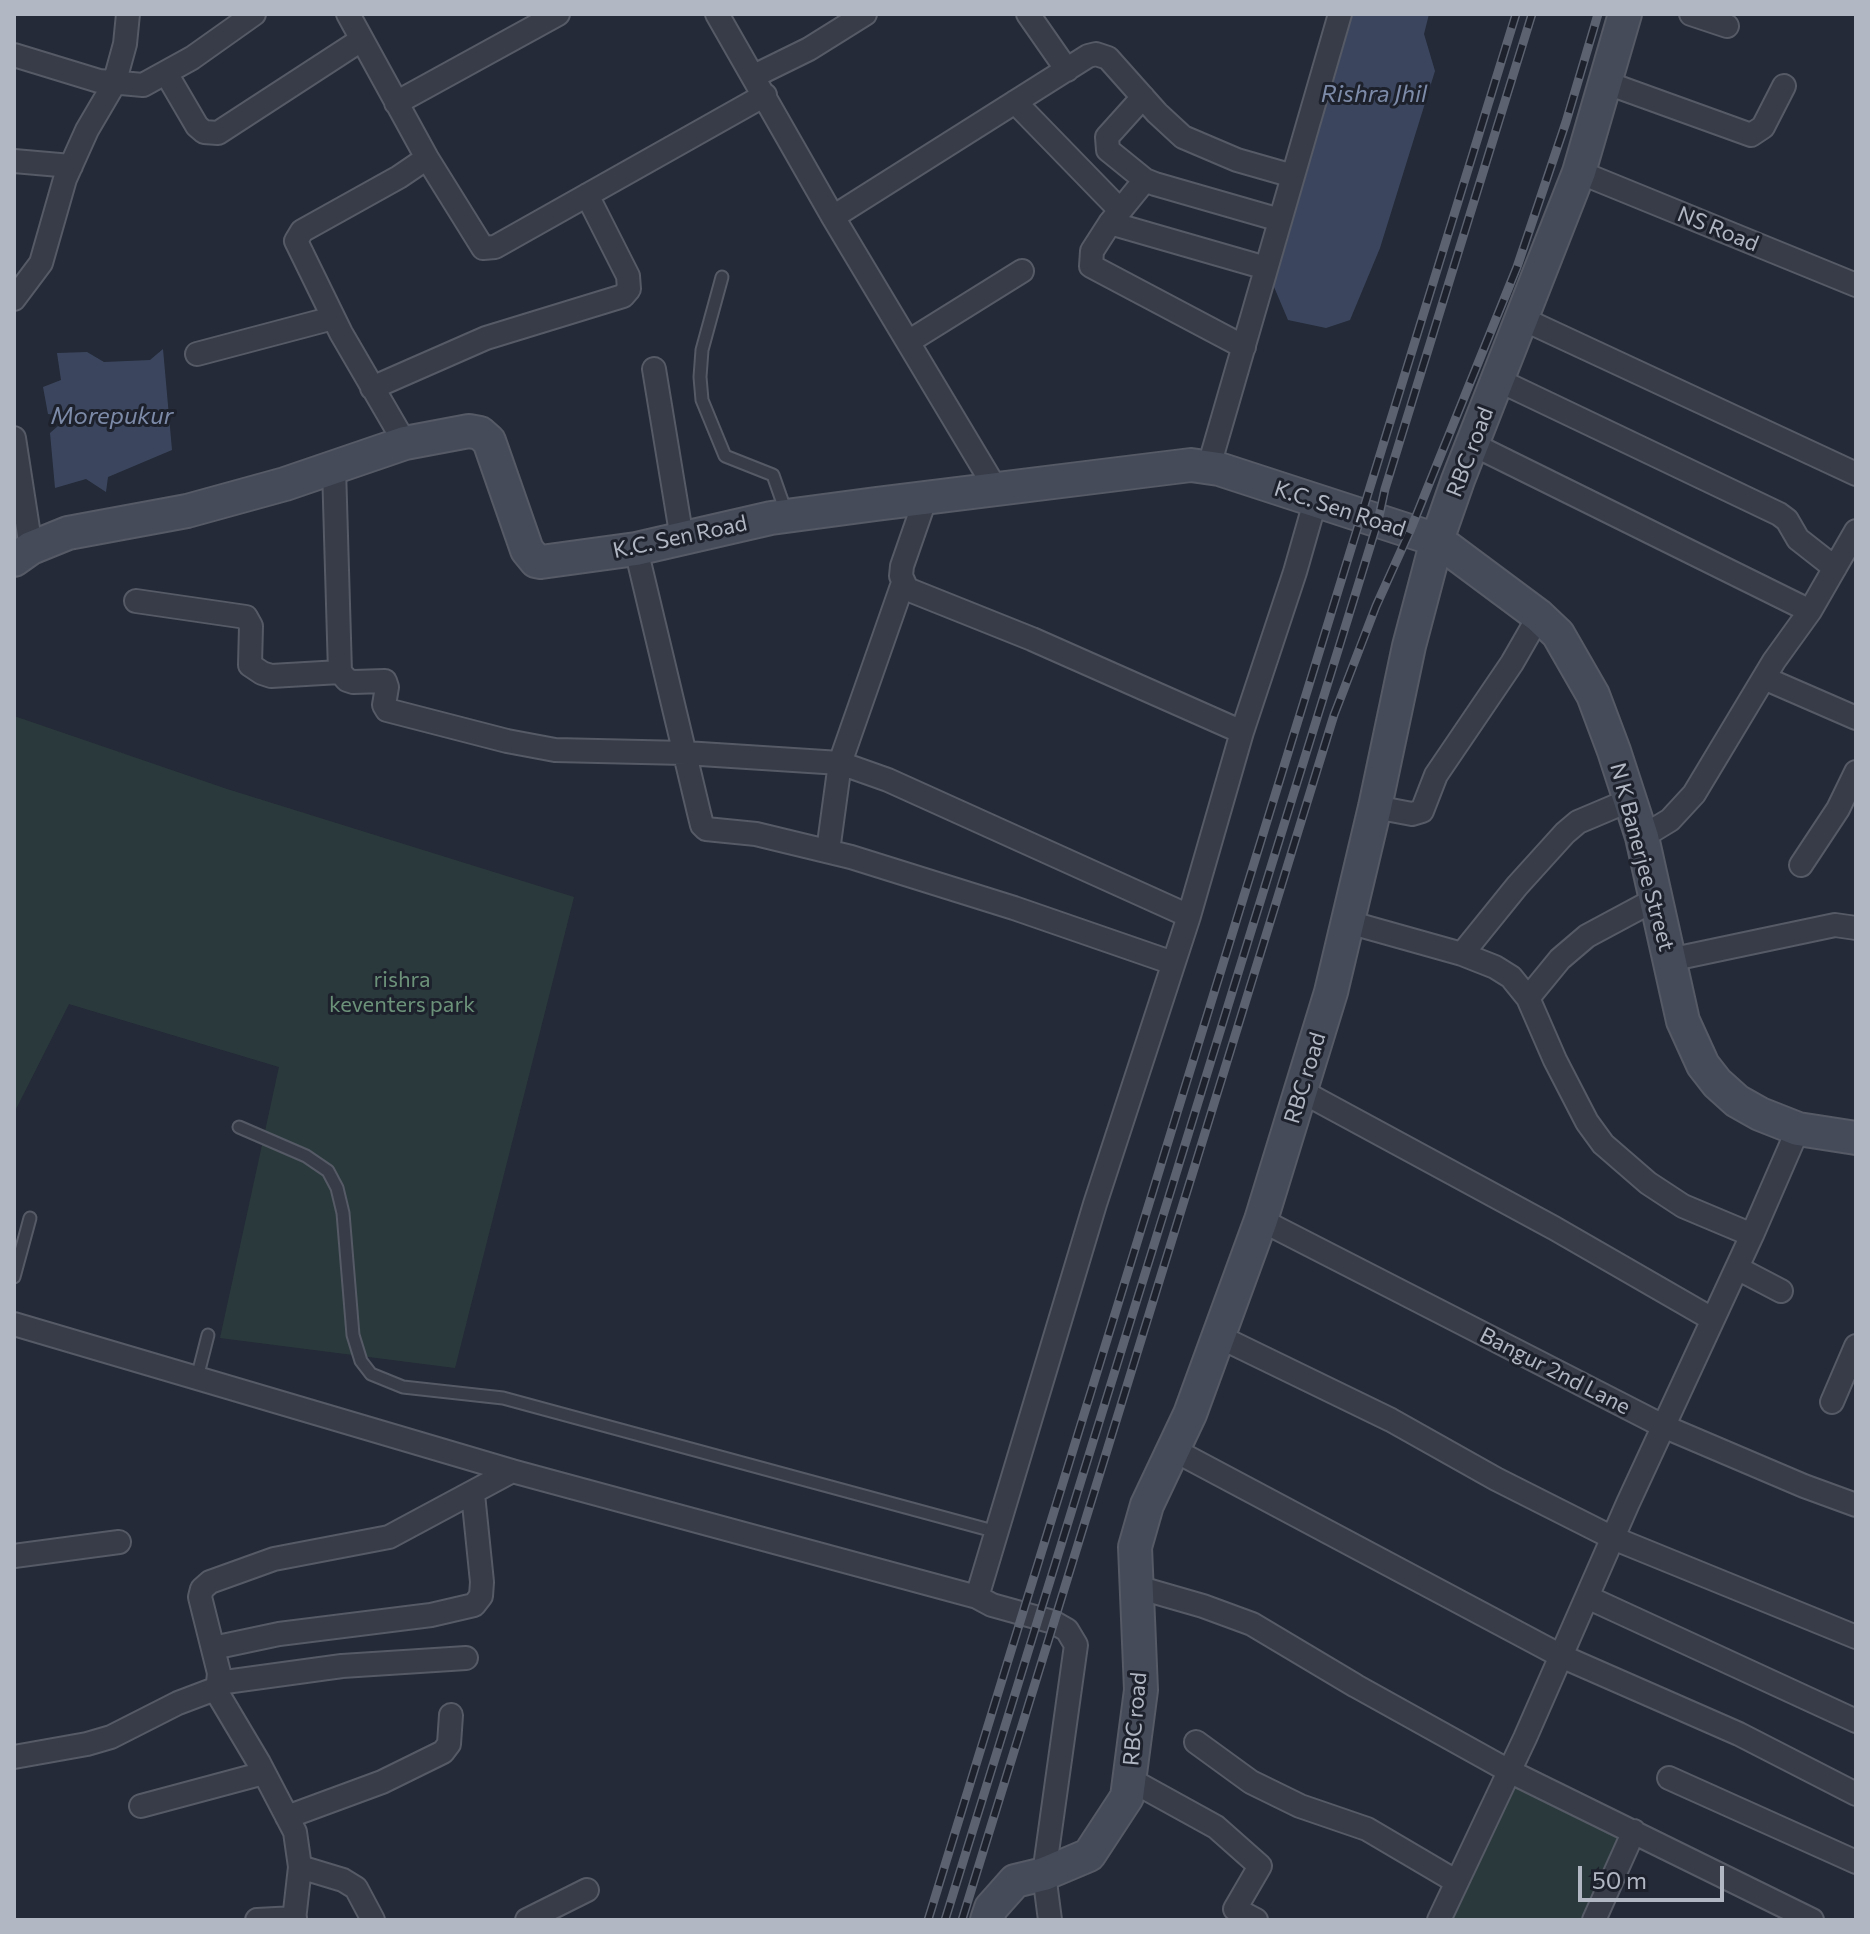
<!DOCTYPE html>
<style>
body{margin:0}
#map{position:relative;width:1870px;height:1934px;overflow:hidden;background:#242a37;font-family:Commissioner,sans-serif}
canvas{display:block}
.frame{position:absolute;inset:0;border:16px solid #b2b7c4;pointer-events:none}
.scale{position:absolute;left:1578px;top:1866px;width:146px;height:36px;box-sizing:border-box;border:4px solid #b2b7c4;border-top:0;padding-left:10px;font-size:24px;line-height:28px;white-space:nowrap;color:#b2b7c4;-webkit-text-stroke:6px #1d212c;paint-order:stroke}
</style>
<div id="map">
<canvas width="1870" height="1934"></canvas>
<div class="frame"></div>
<div class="scale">50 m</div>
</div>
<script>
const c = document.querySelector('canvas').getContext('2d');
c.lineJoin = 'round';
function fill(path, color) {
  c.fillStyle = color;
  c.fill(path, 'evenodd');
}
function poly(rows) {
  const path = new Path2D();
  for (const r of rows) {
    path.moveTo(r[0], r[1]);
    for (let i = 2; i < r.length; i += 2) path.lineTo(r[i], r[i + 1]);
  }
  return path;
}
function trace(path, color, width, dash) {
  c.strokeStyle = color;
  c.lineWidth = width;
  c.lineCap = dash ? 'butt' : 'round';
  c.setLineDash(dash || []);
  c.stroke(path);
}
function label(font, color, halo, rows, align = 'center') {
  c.font = font + ' Commissioner,sans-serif';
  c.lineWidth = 6;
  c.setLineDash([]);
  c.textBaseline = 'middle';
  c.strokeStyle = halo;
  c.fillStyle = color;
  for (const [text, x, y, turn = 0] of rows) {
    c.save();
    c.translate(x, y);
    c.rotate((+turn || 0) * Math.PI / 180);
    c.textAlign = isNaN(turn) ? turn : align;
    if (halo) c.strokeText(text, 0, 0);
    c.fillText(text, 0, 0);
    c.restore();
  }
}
const green = poly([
 [14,716,227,789,574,897,455,1368,220,1338,279,1067,69,1004,14,1113],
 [1509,1771,1634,1831,1594,1920,1439,1920]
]);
const water = poly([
 [1344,14,1429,14,1424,34,1435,71,1380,248,1350,320,1326,328,1288,320,1266,268],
 [163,349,172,450,108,477,106,492,86,479,55,488,50,433,58,426,56,415,48,414,43,387,61,380,57,353,87,352,104,362,150,360]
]);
const lane = poly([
 [722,277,702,350,700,377,702,400,725,456,773,475,786,512],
 [239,1127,306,1156,328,1171,337,1188,343,1213,353,1335,361,1361,371,1374,403,1387,503,1398,997,1532],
 [14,1277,30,1218],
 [197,1378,208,1335]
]);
const street = poly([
 [348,14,427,158,483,248,495,247,765,95],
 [717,14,833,217,996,489],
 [1028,14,1067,70],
 [1691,14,1727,26],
 [14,55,99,81,143,85,192,58,254,14],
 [166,73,197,126,204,132,218,133,361,40],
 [754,76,809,49,865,14],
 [1607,83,1751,135,1763,127,1784,86],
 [1143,97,1107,137,1108,150,1145,180,1155,184,1280,220],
 [1015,102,1120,210],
 [396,103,558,14],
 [14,161,71,166],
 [1579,172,1856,285],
 [1145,180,1110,223,1092,251,1091,266,1244,347],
 [833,217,1088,56,1096,54,1108,58,1157,113,1183,137,1237,160,1293,176],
 [1110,223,1266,268],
 [14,299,41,263,65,179,87,130,114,84,125,44,128,14],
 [1523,319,1856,474],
 [908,342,1022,271],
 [197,354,333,318],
 [654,369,682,539],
 [1498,380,1779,514,1787,520,1798,539,1835,568],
 [372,388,486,338,623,296,629,289,628,276,587,195],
 [14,438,31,548],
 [405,443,341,333,296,241,302,231,399,177,427,158],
 [1472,444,1810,611],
 [1209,466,1340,14],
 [334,468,340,672,347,680,353,682,385,681,387,687,384,705,387,710,507,741,555,750,685,753,840,763,888,780,1189,916],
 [926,497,902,566,901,576,907,589,1032,639,1242,732,1189,916,1095,1204,977,1597],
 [636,549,699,813,702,825,706,829,756,834,851,857,1014,908,1173,963],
 [136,601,246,617,251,626,250,665,262,673,271,676,340,672],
 [1764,678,1856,718],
 [1242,732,1295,572,1315,502],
 [1375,807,1412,814,1422,811,1436,775,1512,663,1539,616],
 [1642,837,1670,820,1694,794,1774,661,1810,611,1856,531],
 [828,851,840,763,903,583],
 [1801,865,1838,809,1856,772],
 [1348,922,1462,954,1495,967,1511,977,1528,998,1555,1060,1587,1122,1603,1144,1648,1183,1683,1206,1752,1235],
 [1462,954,1517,886,1565,833,1578,822,1630,800],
 [1669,960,1835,925,1856,928],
 [1528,998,1560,959,1587,936,1656,899],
 [1301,1091,1554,1228,1712,1319],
 [1261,1220,1663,1426,1804,1486,1856,1505],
 [1737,1268,1781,1291],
 [14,1324,512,1471,977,1597,992,1605,1053,1622,1067,1630,1076,1645,1044,1874,1050,1920],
 [1218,1336,1391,1420,1496,1479,1613,1538,1856,1637],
 [1832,1402,1856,1346],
 [1172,1449,1561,1656,1739,1734,1856,1794],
 [14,1556,119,1542],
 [1137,1587,1203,1606,1252,1624,1356,1686,1509,1771,1812,1920],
 [1587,1597,1856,1721],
 [213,1648,279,1634,431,1615,474,1605,481,1596,482,1582,473,1494],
 [218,1683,342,1666,466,1658],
 [215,1689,259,1763,295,1832,300,1867,294,1920],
 [1196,1742,1251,1782,1300,1806,1367,1829,1457,1882],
 [14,1757,87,1744,111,1737,178,1703,215,1689,218,1683,219,1673,200,1597,202,1589,210,1582,274,1559,389,1537,512,1471],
 [1669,1778,1856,1862],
 [1129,1779,1216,1827,1260,1866,1235,1909,1256,1920],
 [141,1806,264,1773],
 [287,1817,382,1782,443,1752,449,1744,451,1715],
 [300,1867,343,1880,356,1888,373,1920],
 [257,1920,295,1918],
 [527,1920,587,1890],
 [1439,1920,1525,1738,1628,1503,1752,1235,1798,1129],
 [1594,1920,1634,1831]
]);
const secondary = poly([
 [14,560,31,548,68,533,187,511,285,484,405,443,469,431,480,433,489,441,527,550,536,561,541,562,636,549,771,518,876,504,1191,465,1219,469,1437,540,1539,616,1558,634,1593,695,1614,751,1642,837,1683,1021,1703,1065,1717,1083,1737,1101,1760,1114,1798,1129,1856,1138],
 [987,1920,991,1908,1015,1881,1044,1874,1089,1855,1127,1797,1141,1690,1135,1547,1147,1505,1190,1414,1261,1220,1331,992,1375,807,1409,646,1437,540,1458,480,1579,172,1625,14]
]);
const rail = poly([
 [928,1920,1516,14],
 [945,1920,1378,521,1385,489,1532,14],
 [962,1920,1334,715,1376,606,1410,531,1517,267,1566,122,1598,14]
]);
const streetNames = [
 ["NS Road",1718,229,22],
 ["RBC road",1470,452,-69],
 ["K.C. Sen Road",1340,509,18],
 ["K.C. Sen Road",680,537,-12],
 ["N K Banerjee Street",1642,857,75],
 ["RBC road",1305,1078,-73],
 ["Bangur 2nd Lane",1555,1371,27],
 ["RBC road",1135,1719,-85]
];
const parkNames = [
 ["rishra",402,980],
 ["keventers park",402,1005]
];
const waterNames = [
 ["Rishra Jhil",1374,94],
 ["Morepukur",112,416]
];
fill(green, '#2a3a3c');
fill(water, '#3b465e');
trace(lane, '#555a66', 15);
trace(street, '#555a66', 26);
trace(secondary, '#555a66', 36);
trace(lane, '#373c48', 11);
trace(street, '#373c48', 22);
trace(secondary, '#464b5a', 32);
trace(rail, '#5c6270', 9);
trace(rail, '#1d212c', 6, [18]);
label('22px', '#b2b7c4', '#1d212c', streetNames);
label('22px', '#6c927a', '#1d212c', parkNames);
label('italic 24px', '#7d8ba9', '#1d212c', waterNames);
</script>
